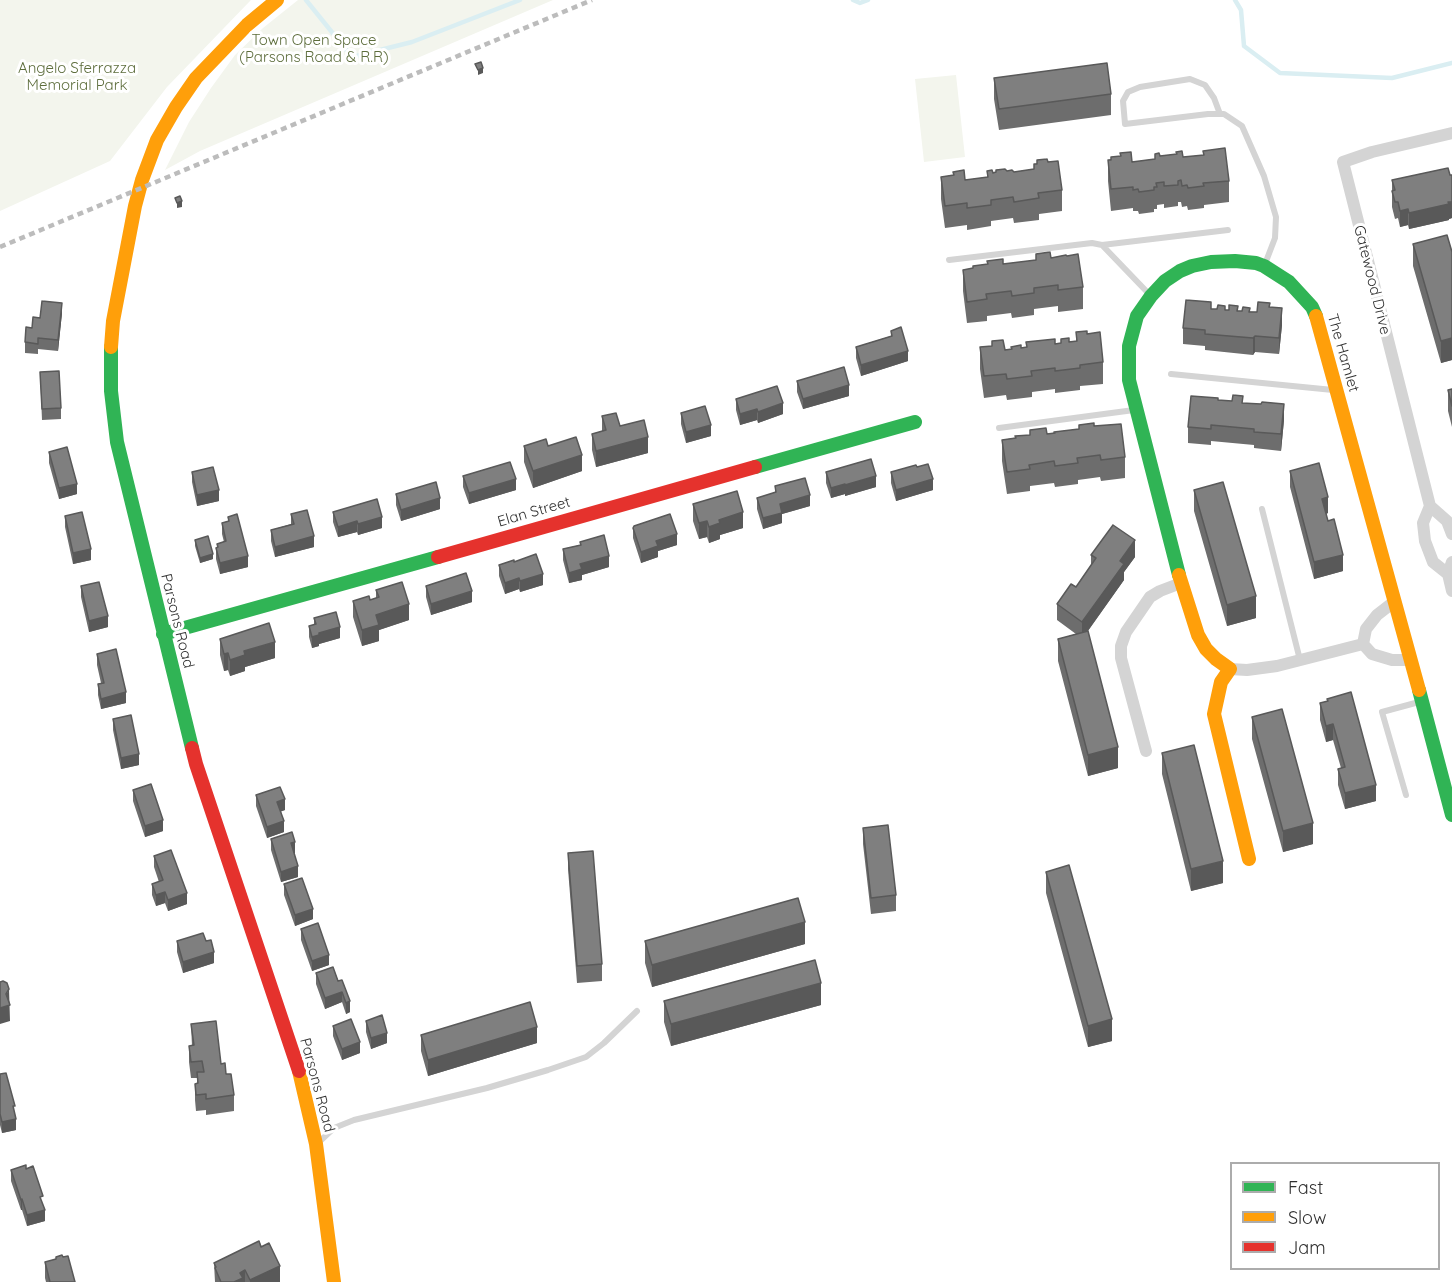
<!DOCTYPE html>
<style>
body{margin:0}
#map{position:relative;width:1452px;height:1282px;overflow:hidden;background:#fff;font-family:Quicksand,sans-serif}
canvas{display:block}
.legend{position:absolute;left:1230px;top:1162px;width:210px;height:108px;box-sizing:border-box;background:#fff;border:2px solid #acacac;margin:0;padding:8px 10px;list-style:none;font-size:18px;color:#303030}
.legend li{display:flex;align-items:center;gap:12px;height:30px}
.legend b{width:30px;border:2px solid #acacac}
</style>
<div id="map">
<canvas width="1452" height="1282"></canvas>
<ul class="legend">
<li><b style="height:8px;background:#30b455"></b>Fast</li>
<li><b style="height:8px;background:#ff9f0a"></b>Slow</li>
<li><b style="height:8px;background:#e5322d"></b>Jam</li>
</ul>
</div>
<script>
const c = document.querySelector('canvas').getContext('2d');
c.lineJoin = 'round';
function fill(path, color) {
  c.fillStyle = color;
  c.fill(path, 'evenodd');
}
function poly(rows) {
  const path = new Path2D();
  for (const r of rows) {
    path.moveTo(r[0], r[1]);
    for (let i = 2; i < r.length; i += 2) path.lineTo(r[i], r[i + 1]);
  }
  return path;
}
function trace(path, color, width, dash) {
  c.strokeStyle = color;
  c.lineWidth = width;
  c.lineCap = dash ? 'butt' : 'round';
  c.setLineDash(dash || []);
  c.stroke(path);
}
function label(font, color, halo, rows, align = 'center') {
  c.font = font + ' Quicksand,sans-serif';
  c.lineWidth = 6;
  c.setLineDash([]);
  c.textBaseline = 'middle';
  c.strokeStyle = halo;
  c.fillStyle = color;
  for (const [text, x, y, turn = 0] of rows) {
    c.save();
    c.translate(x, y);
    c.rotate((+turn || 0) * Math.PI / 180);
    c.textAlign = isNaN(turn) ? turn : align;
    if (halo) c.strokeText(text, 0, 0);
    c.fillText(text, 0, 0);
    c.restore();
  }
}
const green = poly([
 [0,0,251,0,167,87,110,161,0,211],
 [298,0,553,0,200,151,165,170,189,122,211,88,235,55,263,28],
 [956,75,965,157,924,162,915,79]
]);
const stream = poly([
 [306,0,352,57,412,42,520,0],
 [853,0,860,3,868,0],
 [1235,0,1241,10,1244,46,1280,73,1392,78,1452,63]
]);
const lane = poly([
 [1220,114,1214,98,1205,85,1190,79,1140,87,1128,92,1123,101,1125,124,1208,114,1224,114,1242,126,1264,176,1276,217,1275,238,1265,264],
 [1102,245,1228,230],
 [949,260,1092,243,1102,245,1150,295],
 [1171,374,1333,390],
 [999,428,1134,410],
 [1262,509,1300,660],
 [1406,795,1382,712,1419,702],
 [319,1142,334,1128,354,1120,487,1088,548,1070,586,1057,604,1043,637,1011]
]);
const street = poly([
 [1452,133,1372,152,1343,162,1430,506,1447,521,1452,534],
 [1430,506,1423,523,1425,541,1433,562,1448,574],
 [1452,562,1448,574,1452,591],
 [1363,644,1366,629,1377,615,1395,601],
 [1363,644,1372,654,1392,660,1411,660],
 [1230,669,1247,670,1277,666,1363,644],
 [1146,751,1121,658,1121,646,1126,632,1150,597,1160,591,1181,583]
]);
const fast = poly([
 [111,347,111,391,117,442,192,748],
 [755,467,915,422],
 [1179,575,1129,380,1129,346,1137,316,1151,296,1165,281,1180,271,1192,266,1211,262,1235,261,1256,263,1264,266,1289,282,1312,307,1316,316],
 [163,634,438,557],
 [1419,690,1452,815]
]);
const slow = poly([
 [1316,316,1419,690],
 [111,347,113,321,135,206,142,180,157,140,176,107,196,78,247,25,277,0],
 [1179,575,1198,635,1206,649,1216,659,1230,669,1221,682,1214,714,1249,859],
 [299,1071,316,1144,334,1282]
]);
const jam = poly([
 [438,557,755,467],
 [192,748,196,764,299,1071]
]);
const rail = poly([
 [0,247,592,0]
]);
const wall = poly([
 [994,78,1111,94,1111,115,999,130,994,99],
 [1120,153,1132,162,1155,159,1155,154,1160,156,1183,157,1229,181,1229,202,1204,205,1204,208,1188,210,1187,206,1182,207,1181,202,1178,202,1178,206,1164,208,1164,204,1157,205,1157,209,1154,209,1154,212,1139,214,1138,211,1133,211,1133,208,1111,211,1108,181,1108,160,1120,156],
 [1048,162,1062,190,1062,211,1039,214,1039,220,1014,223,1013,218,991,221,991,226,967,230,967,225,945,228,941,199,941,177,953,175,953,172,965,180,987,177,987,171,993,173,1007,171,1014,172,1034,169,1034,164],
 [1452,175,1452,218,1449,219,1449,220,1409,229,1408,225,1400,227,1398,218,1395,219,1392,207,1392,180],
 [1413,244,1452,252,1452,360,1441,363,1413,266],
 [1036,254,1051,258,1083,287,1083,309,1058,312,1058,306,1034,309,1034,315,1012,318,1011,313,987,316,987,321,967,323,963,291,963,270,1036,260],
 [1270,307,1282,325,1279,354,1255,352,1253,355,1205,350,1205,346,1183,344,1183,328,1211,309,1257,312],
 [62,313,58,351,38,349,38,354,25,353,25,342,32,328,40,318],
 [891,331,908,361,861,376,856,358,856,347,891,336],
 [1076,332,1087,334,1103,362,1103,384,1080,386,1080,390,1055,393,1055,389,1032,392,1032,397,1007,400,1006,395,984,398,980,369,980,347,992,346,992,341,1005,350,1076,341],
 [40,372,61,408,61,419,42,420],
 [797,381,849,396,803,409,797,392],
 [1452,389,1452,427,1448,411,1448,390],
 [736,399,783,414,758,423,757,420,740,425,736,410],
 [1218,400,1243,403,1284,420,1281,451,1254,448,1254,445,1211,441,1211,445,1188,443,1188,427],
 [681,413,711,436,686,443,681,424],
 [602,416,648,453,596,467,592,450,592,434,602,431],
 [1079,425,1094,426,1125,457,1125,478,1101,481,1100,477,1078,480,1078,484,1055,487,1054,483,1030,486,1030,491,1007,494,1002,461,1002,440,1030,435,1030,430,1047,434,1079,429],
 [524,446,582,471,533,488,524,462],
 [49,452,77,494,59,499,49,463],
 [917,467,933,490,896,501,891,483,891,472],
 [1290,471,1328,513,1326,514,1343,571,1314,579,1290,487],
 [192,472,219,501,197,506,192,482],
 [826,472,876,487,845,496,845,494,831,498,826,483],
 [463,476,516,490,469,504,463,487],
 [775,486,810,506,782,514,782,523,763,529,757,509,757,498,775,493],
 [1194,490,1256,618,1227,626,1194,511],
 [396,494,440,509,401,521,396,505],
 [693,504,743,528,720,535,720,539,709,543,707,537,699,539,693,521],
 [333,512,382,528,358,535,357,532,338,537,333,522],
 [291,514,314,547,275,557,271,541,271,530,291,524],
 [65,516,91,560,73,564,65,527],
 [228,517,248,567,220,574,216,559,216,548,217,547,217,544,224,542,222,534,222,523,228,521],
 [633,528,677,545,658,551,658,557,641,563,633,538],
 [195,540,213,559,200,563,195,546],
 [580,542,609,567,582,575,582,580,569,583,563,560,563,549,580,545],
 [1091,555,1135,557,1124,572,1124,580,1088,631,1118,768,1088,776,1058,661,1058,639,1076,634,1057,620,1057,604,1076,587,1091,565],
 [514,562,543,585,520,592,519,589,505,594,499,576,499,565],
 [81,586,108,627,89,632,81,597],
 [426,586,472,602,431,615,426,597],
 [376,590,409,620,379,630,379,641,362,646,353,617,353,601,370,600,376,598],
 [314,618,340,638,319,644,319,646,312,648,309,637,309,626,314,625],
 [220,639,275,658,245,667,245,671,230,676,228,670,224,671,220,655],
 [97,654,126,703,101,709,98,695,98,684,101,683,97,665],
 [1327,699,1376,801,1345,809,1338,785,1338,769,1341,768,1333,740,1326,742,1320,720,1320,703,1327,702],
 [1252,717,1313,844,1283,852,1252,739],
 [113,719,139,765,121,769,113,730],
 [1162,753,1223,883,1191,891,1162,774],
 [133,790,163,831,145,837,133,801],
 [256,795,285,810,281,811,284,832,267,838,256,806],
 [863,828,896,895,896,911,871,914,863,844],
 [271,839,295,853,294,853,298,877,281,882,271,850],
 [568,853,602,964,602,981,577,983,568,869],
 [154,856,187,904,168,911,165,903,156,906,152,895,152,884,159,882,154,867],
 [1046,872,1112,1041,1088,1047,1046,893],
 [284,884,313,919,295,926,284,895],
 [301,929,329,965,312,971,301,940],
 [177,941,214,963,183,973,177,952],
 [645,941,805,944,652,987,645,963],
 [333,967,350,1012,346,1014,342,1002,325,1009,316,984,316,973],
 [664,1001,821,1005,671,1046,664,1022],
 [366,1021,387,1043,371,1049,366,1032],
 [191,1024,221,1064,234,1095,234,1111,206,1115,206,1110,196,1111,195,1100,195,1084,197,1083,197,1078,191,1078,189,1062,189,1046,192,1046],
 [333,1026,360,1053,342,1060,333,1036],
 [421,1035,537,1043,428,1076,421,1051],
 [0,1074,15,1114,16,1130,2,1133,0,1125],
 [11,1170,43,1205,45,1221,27,1226,22,1210,21,1210,11,1181],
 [259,1241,280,1282,215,1282,214,1263],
 [45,1262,75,1282,46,1282,45,1278]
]);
const shadedWall = poly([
 [483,68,483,73,478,75,478,70],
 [182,201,182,207,177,208,177,203],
 [1452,202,1452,218,1449,219,1449,220,1409,229,1409,213],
 [1408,209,1408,225,1400,227,1400,211],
 [62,303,62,313,58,351,58,340],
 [1282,308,1282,325,1279,354,1279,338],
 [1255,336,1255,352,1253,355,1253,338],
 [1452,338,1452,360,1441,363,1441,341],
 [908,351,908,361,861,376,861,365],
 [849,385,849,396,803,409,803,399],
 [783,403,783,414,758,423,758,412],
 [1284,404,1284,420,1281,451,1281,434],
 [757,409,757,420,740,425,740,414],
 [711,425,711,436,686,443,686,432],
 [648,437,648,453,596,467,596,451],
 [582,455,582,471,533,488,533,471],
 [876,476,876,487,845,496,845,485],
 [516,479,516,490,469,504,469,493],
 [933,479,933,490,896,501,896,490],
 [77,484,77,494,59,499,59,488],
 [845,484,845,494,831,498,831,488],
 [219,490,219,501,197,506,197,495],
 [810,495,810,506,782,514,782,523,763,529,763,518,780,504],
 [1328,497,1328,513,1322,515,1322,499],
 [440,498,440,509,401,521,401,510],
 [743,512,743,528,720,535,720,539,709,543,709,527,719,520],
 [382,517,382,528,358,535,358,524],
 [357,521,357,532,338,537,338,527],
 [707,521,707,537,699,539,699,523],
 [677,534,677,545,658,551,658,557,641,563,641,552,656,541],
 [314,536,314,547,275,557,275,547],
 [1135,540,1135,557,1124,572,1124,580,1082,639,1082,622,1120,561],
 [91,549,91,560,73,564,73,553],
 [213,554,213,559,200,563,200,558],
 [1343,555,1343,571,1314,579,1314,562],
 [248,556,248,567,220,574,220,563],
 [609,556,609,567,582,575,582,580,569,583,569,573,580,564],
 [543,574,543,585,520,592,520,581],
 [519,578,519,589,505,594,505,583],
 [472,591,472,602,431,615,431,604],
 [1256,596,1256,618,1227,626,1227,605],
 [409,604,409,620,379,630,379,641,362,646,362,630,376,615],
 [108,616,108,627,89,632,89,621],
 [340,627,340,638,319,644,319,646,312,648,312,637,319,633],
 [275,642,275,658,245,667,245,671,230,676,230,660,244,651],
 [228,653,228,670,224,671,224,654],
 [126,692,126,703,101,709,101,699],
 [1333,724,1333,740,1326,742,1326,726],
 [1118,747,1118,768,1088,776,1088,755],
 [139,754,139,765,121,769,121,758],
 [1376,785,1376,801,1345,809,1345,793],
 [285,799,285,810,277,813,277,802],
 [163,820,163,831,145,837,145,826],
 [284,821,284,832,267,838,267,827],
 [1313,823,1313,844,1283,852,1283,831],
 [295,842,295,853,291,854,291,843],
 [1223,861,1223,883,1191,891,1191,869],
 [298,866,298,877,281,882,281,872],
 [165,892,165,903,156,906,156,895],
 [187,893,187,904,168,911,168,900],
 [313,909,313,919,295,926,295,915],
 [805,922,805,944,652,987,652,965],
 [214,952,214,963,183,973,183,962],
 [329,955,329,965,312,971,312,961],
 [821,983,821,1005,671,1046,671,1024],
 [9,989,10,1021,0,1024,0,1008],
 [342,992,342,1002,325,1009,325,998],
 [350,1001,350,1012,346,1014,346,1003],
 [1112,1019,1112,1041,1088,1047,1088,1026],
 [537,1027,537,1043,428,1076,428,1060],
 [387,1033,387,1043,371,1049,371,1038],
 [360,1042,360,1053,342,1060,342,1049],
 [16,1119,16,1130,2,1133,2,1122],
 [22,1199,22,1210,21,1210,21,1200],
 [45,1210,45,1221,27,1226,27,1215],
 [280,1266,280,1282,250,1282,250,1280],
 [245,1270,245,1282,234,1282,240,1273]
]);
const building = poly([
 [481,62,483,68,478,70,475,64,481,62],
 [1107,63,1111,94,999,109,994,78,1107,63],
 [1225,148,1229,181,1203,183,1204,186,1188,188,1187,185,1182,186,1181,180,1178,181,1178,185,1164,186,1164,182,1156,183,1157,187,1154,187,1154,190,1139,192,1138,189,1133,190,1133,187,1111,189,1108,160,1111,160,1111,157,1121,156,1120,153,1131,152,1132,162,1155,159,1155,154,1159,153,1160,156,1177,154,1176,152,1182,151,1183,157,1204,155,1203,151,1225,148],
 [1047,159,1048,162,1058,161,1062,190,1038,193,1039,198,1014,202,1013,197,991,200,991,205,967,208,967,203,945,206,941,177,954,175,953,172,964,170,965,180,988,177,987,171,992,170,993,173,996,172,996,170,1005,169,1007,171,1012,170,1014,172,1034,169,1034,164,1037,164,1037,160,1047,159],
 [1448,168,1450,175,1452,175,1452,202,1448,202,1449,204,1409,213,1408,209,1400,211,1398,202,1395,202,1392,191,1395,190,1392,180,1448,168],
 [180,196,182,201,177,203,175,198,180,196],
 [1447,235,1452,252,1452,338,1441,341,1413,244,1447,235],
 [1050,252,1051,258,1066,255,1067,256,1078,254,1083,287,1058,290,1058,285,1034,288,1034,293,1012,296,1011,291,986,294,987,299,967,302,963,270,973,268,973,266,988,264,987,261,1003,259,1003,264,1036,260,1036,254,1050,252],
 [1186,300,1211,302,1211,309,1217,309,1218,305,1225,306,1225,310,1229,310,1229,305,1238,306,1237,311,1242,311,1243,307,1250,308,1249,312,1257,312,1258,302,1270,303,1269,307,1282,308,1279,338,1255,336,1253,338,1205,334,1205,330,1183,328,1186,300],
 [42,301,62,303,58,340,38,338,38,344,25,342,26,327,32,328,33,317,40,318,42,301],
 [901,327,908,351,861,365,856,347,892,336,891,331,901,327],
 [1087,331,1087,334,1100,332,1103,362,1080,365,1080,368,1055,371,1055,368,1031,371,1032,376,1007,379,1006,374,984,376,980,347,992,346,992,341,1003,340,1005,350,1012,349,1011,347,1021,345,1021,348,1027,347,1026,342,1055,339,1055,344,1061,343,1061,339,1069,338,1069,342,1077,341,1076,332,1087,331],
 [844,367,849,385,803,399,797,381,844,367],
 [59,371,61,408,42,409,40,372,59,371],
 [777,386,783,403,758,412,757,409,740,414,736,399,777,386],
 [1452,389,1452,406,1448,390,1452,389],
 [1233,395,1243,396,1242,403,1261,404,1262,402,1284,404,1281,434,1254,432,1254,429,1211,425,1211,429,1188,427,1191,396,1218,398,1218,400,1232,401,1233,395],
 [705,406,711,425,686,432,681,413,705,406],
 [616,413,620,426,644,420,648,437,596,451,592,434,606,430,602,416,616,413],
 [1094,423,1094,426,1121,424,1125,457,1101,460,1100,455,1077,458,1078,463,1055,466,1054,461,1029,465,1030,469,1007,472,1002,440,1016,438,1015,436,1030,435,1030,430,1046,428,1047,434,1055,433,1054,432,1079,429,1079,425,1094,423],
 [576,437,582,455,533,471,524,446,546,439,548,446,576,437],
 [67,447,77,484,59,488,49,452,67,447],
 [871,459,876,476,845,485,845,484,831,488,826,472,871,459],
 [510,462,516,479,469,493,463,476,510,462],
 [1319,463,1328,497,1322,499,1328,521,1334,519,1343,555,1314,562,1290,471,1319,463],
 [928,464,933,479,896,490,891,472,916,465,917,467,928,464],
 [213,467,219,490,197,495,192,472,213,467],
 [805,478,810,495,780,504,782,513,763,518,757,498,776,492,775,486,805,478],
 [436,482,440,498,401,510,396,494,436,482],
 [1223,482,1256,596,1227,605,1194,490,1223,482],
 [737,491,743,512,719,520,720,523,709,527,707,521,699,523,693,504,737,491],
 [377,499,382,517,358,524,357,521,338,527,333,512,377,499],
 [307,510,314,536,275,547,271,530,294,524,291,514,307,510],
 [82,512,91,549,73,553,65,516,82,512],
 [237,514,248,556,220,563,216,548,218,547,217,544,226,541,222,523,229,521,228,517,237,514],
 [670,514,677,534,656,541,658,546,641,552,633,528,634,526,670,514],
 [1113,525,1135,540,1120,561,1124,564,1082,622,1057,604,1071,584,1076,587,1096,558,1091,555,1113,525],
 [604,535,609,556,580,564,582,569,569,573,563,549,581,545,580,542,604,535],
 [208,536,213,554,200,558,195,540,208,536],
 [536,554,543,574,520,581,519,578,505,583,499,565,514,560,514,562,536,554],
 [466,573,472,591,431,604,426,586,466,573],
 [99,582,108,616,89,621,81,586,99,582],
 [402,582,409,604,376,615,379,625,362,630,353,601,369,596,370,600,379,597,376,590,402,582],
 [336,612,340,627,319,633,319,635,312,637,309,626,316,624,314,618,336,612],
 [269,623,275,642,244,651,245,655,230,660,228,653,224,654,220,639,269,623],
 [1088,631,1118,747,1088,755,1058,639,1088,631],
 [116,649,126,692,101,699,98,684,104,683,97,654,116,649],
 [1351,692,1376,785,1345,793,1338,769,1345,767,1333,724,1326,726,1320,703,1328,701,1327,699,1351,692],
 [1282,709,1313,823,1283,831,1252,717,1282,709],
 [131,715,139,754,121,758,113,719,131,715],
 [1194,745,1223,861,1191,869,1162,753,1194,745],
 [151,784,163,820,145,826,133,790,151,784],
 [280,787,285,799,277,802,284,821,267,827,256,795,280,787],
 [888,825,896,895,871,898,863,828,888,825],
 [292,832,295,842,291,843,298,866,281,872,271,839,292,832],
 [171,850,187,893,168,900,165,892,156,895,152,884,163,880,154,856,171,850],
 [593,851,602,964,577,966,568,853,593,851],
 [1069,865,1112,1019,1088,1026,1046,872,1069,865],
 [302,878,313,909,295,915,284,884,302,878],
 [798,898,805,922,652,965,645,941,798,898],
 [318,923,329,955,312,961,301,929,318,923],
 [203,933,206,941,211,940,214,952,183,962,177,941,203,933],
 [815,960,821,983,671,1024,664,1001,815,960],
 [333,967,338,981,342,980,350,1001,346,1003,342,992,325,998,316,973,333,967],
 [3,981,7,983,9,989,6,994,10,1005,0,1008,0,982,3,981],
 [530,1002,537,1027,428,1060,421,1035,530,1002],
 [382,1015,387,1033,371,1038,366,1021,382,1015],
 [351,1019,360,1042,342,1049,333,1026,351,1019],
 [216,1021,221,1064,225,1063,226,1074,231,1074,234,1095,206,1099,206,1094,196,1095,195,1084,198,1083,197,1072,204,1072,202,1061,191,1062,189,1046,194,1045,191,1024,216,1021],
 [6,1073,15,1106,13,1106,16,1119,2,1122,0,1114,0,1074,6,1073],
 [26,1165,26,1169,33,1166,43,1196,40,1197,45,1210,27,1215,22,1199,21,1200,11,1170,26,1165],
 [259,1241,261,1247,269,1243,280,1266,250,1280,245,1270,240,1273,243,1278,234,1282,221,1282,215,1268,216,1267,214,1263,259,1241],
 [62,1255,63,1257,68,1256,75,1282,50,1282,45,1262,56,1259,56,1257,62,1255]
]);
const parkNames = [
 ["Town Open Space",314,40],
 ["(Parsons Road & R.R)",314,57],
 ["Angelo Sferrazza",77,68],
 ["Memorial Park",77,85]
];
const streetNames = [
 ["Gatewood Drive",1372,280,76],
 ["The Hamlet",1343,353,74],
 ["Elan Street",534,512,-16],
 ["Parsons Road",177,621,76],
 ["Parsons Road",317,1085,75]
];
fill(green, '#f3f5ed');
trace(stream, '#daeef2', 4.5);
trace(lane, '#d4d4d4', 6);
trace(street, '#d4d4d4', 12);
trace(fast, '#30b455', 14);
trace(slow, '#ff9f0a', 14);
trace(jam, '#e5322d', 14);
trace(rail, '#bcbcbc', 4.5, [6, 4.5]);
fill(wall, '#6d6d6d');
fill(shadedWall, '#595959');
fill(building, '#7f7f7f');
trace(building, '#595959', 1.5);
label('15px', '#5d6d3c', '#fff', parkNames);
label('15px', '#303030', '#fff', streetNames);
</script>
